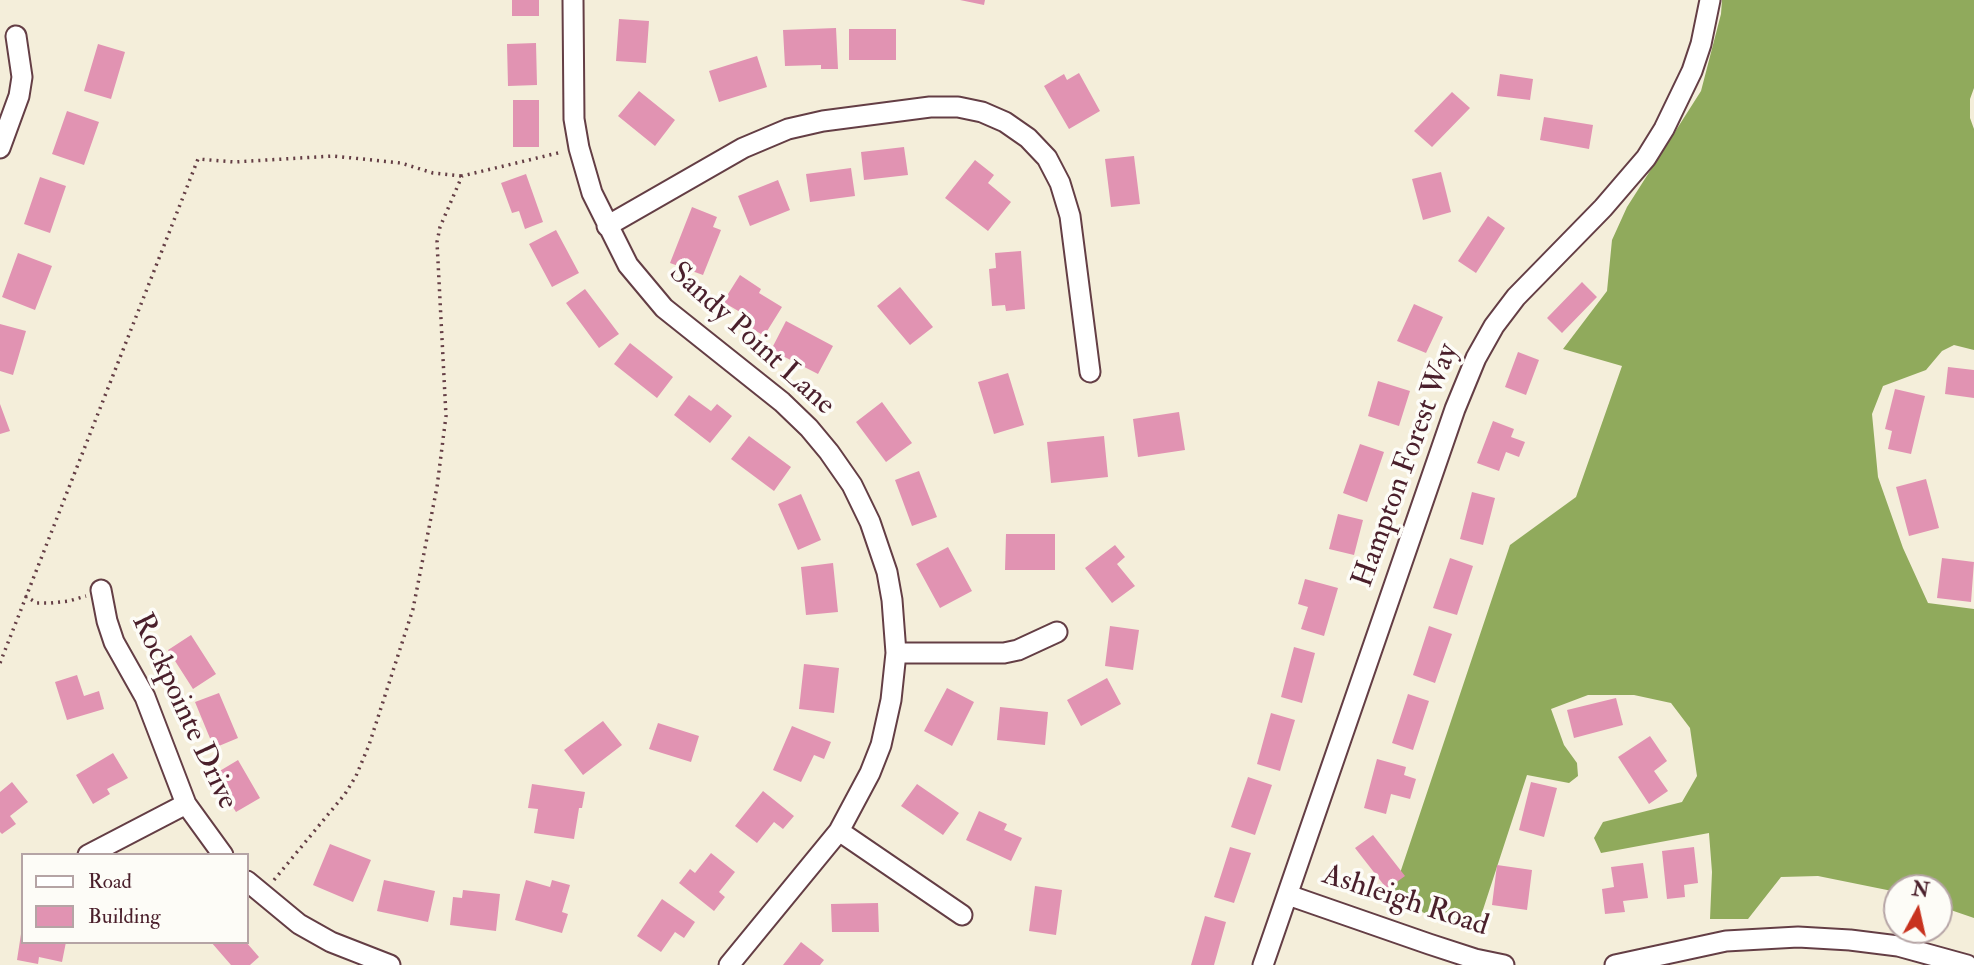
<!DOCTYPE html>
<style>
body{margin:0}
#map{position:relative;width:1974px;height:965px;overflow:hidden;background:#f4eeda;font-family:"IM FELL Double Pica",serif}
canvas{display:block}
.legend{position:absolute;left:21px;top:853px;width:228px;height:91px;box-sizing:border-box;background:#fdfcf7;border:2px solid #b5a4a5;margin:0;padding:9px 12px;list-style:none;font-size:21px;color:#4a1f2b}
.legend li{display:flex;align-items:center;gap:14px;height:35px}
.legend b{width:35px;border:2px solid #b5a4a5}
.north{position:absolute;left:1883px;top:874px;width:70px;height:70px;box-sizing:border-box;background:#fdfcf7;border:2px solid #b5a4a5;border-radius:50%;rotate:8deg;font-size:19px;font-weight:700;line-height:28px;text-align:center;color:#4a1f2b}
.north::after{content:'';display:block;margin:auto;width:24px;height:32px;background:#c8321e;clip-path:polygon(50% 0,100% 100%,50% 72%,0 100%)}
</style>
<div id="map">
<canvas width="1974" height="965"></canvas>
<ul class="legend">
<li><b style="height:9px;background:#fff"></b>Road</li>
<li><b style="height:19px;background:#e193b2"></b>Building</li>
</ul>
<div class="north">N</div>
</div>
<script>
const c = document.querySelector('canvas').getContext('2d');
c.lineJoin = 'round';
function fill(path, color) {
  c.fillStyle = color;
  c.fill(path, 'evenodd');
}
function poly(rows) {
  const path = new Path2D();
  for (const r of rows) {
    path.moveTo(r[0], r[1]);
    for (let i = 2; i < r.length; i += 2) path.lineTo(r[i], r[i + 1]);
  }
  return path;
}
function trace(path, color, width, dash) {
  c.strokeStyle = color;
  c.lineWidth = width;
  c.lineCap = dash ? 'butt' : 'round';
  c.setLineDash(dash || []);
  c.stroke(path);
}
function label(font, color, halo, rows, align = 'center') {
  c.font = font + ' "IM FELL Double Pica",serif';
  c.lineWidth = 7;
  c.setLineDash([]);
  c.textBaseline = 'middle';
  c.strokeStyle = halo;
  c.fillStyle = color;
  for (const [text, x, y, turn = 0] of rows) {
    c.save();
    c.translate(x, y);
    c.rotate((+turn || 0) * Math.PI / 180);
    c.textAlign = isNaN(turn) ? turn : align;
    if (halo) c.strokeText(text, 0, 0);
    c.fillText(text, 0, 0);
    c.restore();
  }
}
const forest = poly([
 [1722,0,1974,0,1974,88,1970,99,1970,118,1974,129,1974,350,1954,345,1942,351,1926,370,1883,386,1872,414,1878,477,1903,548,1928,603,1974,609,1974,918,1939,906,1939,888,1897,888,1897,892,1818,876,1781,877,1748,919,1710,919,1712,872,1709,833,1601,853,1594,838,1603,822,1682,802,1697,776,1690,728,1671,703,1634,695,1588,695,1551,709,1564,745,1577,763,1578,776,1569,783,1527,775,1477,928,1390,903,1510,545,1576,497,1622,366,1563,349,1607,291,1612,240,1627,207,1701,91,1721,14]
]);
const building = poly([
 [512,0,539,0,539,16,512,16],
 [960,0,985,0,984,5],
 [619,19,649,21,646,63,616,61],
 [836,28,838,69,821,69,821,65,785,66,783,30],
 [849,29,896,29,896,60,849,60],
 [536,43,537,85,508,86,507,44],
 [98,44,125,52,111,99,84,91],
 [757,56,767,87,719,102,709,71],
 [1079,73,1100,111,1069,129,1044,86,1064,74,1067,80],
 [1500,74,1533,79,1530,100,1497,96],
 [639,91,675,120,655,146,618,116],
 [1452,92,1470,108,1432,147,1414,131],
 [513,100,539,100,539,147,513,147],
 [67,111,99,122,84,165,52,154],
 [1544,117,1593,125,1589,149,1540,140],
 [904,147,908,175,864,180,861,152],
 [1134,156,1140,204,1111,207,1105,159],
 [975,160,994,175,988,183,1011,202,988,231,945,198],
 [851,168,855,196,810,202,806,174],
 [1441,172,1451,212,1423,220,1412,179],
 [526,174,543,222,525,229,519,211,512,213,501,183],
 [40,177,66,186,50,233,24,224],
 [778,180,790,210,750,226,738,196],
 [692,207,717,217,713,227,721,230,703,275,670,263],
 [1488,216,1505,228,1476,273,1458,261],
 [556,230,579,273,552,287,529,244],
 [1021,251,1025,309,1006,311,1005,305,992,306,989,269,996,268,995,253],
 [18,253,52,266,35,310,2,297],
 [740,275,761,289,759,293,782,307,764,336,748,326,752,319,723,302],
 [1582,282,1597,297,1562,333,1547,318],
 [900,287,933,327,910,345,877,306],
 [585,289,619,334,599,348,566,303],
 [1414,304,1443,317,1426,353,1397,341],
 [786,321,833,346,818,374,771,350],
 [0,324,26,331,13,375,0,371],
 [630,343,673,377,657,398,614,364],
 [1518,352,1539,360,1526,395,1505,387],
 [1948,367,1974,370,1974,398,1945,394],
 [1008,373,1024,425,994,434,978,382],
 [1378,381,1410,391,1399,426,1368,416],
 [1895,389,1925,396,1911,454,1888,449,1892,431,1885,429],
 [689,395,711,411,717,404,732,416,710,443,674,415],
 [882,402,912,443,886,462,856,422],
 [0,404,10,431,0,434],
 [1179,412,1185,450,1138,457,1133,419],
 [1493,421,1514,429,1511,437,1525,442,1519,457,1506,452,1499,471,1477,463],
 [749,436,791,467,774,491,731,459],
 [1104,436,1108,477,1051,483,1047,442],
 [1360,444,1384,452,1367,502,1343,493],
 [919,471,937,517,912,526,895,480],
 [1926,479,1939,528,1909,536,1896,487],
 [1472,492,1495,498,1483,545,1460,539],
 [801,494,821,540,798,550,778,504],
 [1338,514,1363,520,1354,555,1329,549],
 [1006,534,1055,534,1055,570,1005,570],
 [1115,545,1125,557,1117,564,1135,586,1112,603,1085,568],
 [948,547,972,591,940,608,916,564],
 [1450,558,1473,566,1457,615,1433,608],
 [1942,558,1974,562,1971,602,1937,598],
 [833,563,838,612,806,615,801,567],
 [1305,579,1338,588,1324,636,1301,629,1308,607,1298,604],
 [1110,626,1139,630,1133,670,1105,666],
 [1429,626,1452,634,1435,683,1413,675],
 [191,635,216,674,193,689,168,650],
 [1294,647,1315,653,1302,703,1281,697],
 [804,664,839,668,834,713,799,709],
 [77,675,84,696,99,691,104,709,67,720,55,682],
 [1107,678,1121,704,1081,726,1067,700],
 [947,688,974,702,952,746,924,731],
 [219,693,238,738,214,748,195,702],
 [1408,694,1429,701,1413,750,1392,743],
 [1616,698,1623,725,1574,738,1567,710],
 [1000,707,1048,712,1045,745,997,740],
 [1271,713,1295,720,1280,771,1257,764],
 [603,721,622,745,583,775,564,750],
 [658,723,699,736,691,762,649,749],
 [792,726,831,742,824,759,814,755,801,782,773,770],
 [1650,736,1667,761,1654,771,1668,791,1649,804,1618,757],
 [113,753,128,778,107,789,110,794,93,804,76,775],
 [1377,759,1406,767,1404,775,1416,779,1410,799,1391,794,1386,814,1364,808],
 [238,760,260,798,236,812,213,775],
 [1248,777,1272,785,1255,835,1231,827],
 [12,782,28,802,10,816,16,824,2,834,0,832,0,792],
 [1531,782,1557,788,1544,837,1519,830],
 [532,784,585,792,582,808,579,808,574,839,534,833,538,809,528,808],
 [917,784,959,813,943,835,901,806],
 [763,791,794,816,783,829,774,822,757,843,735,826],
 [979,811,1007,824,1004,830,1022,838,1011,861,966,840],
 [1373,835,1405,876,1387,889,1355,848],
 [330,844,371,860,353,902,313,885],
 [1230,847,1251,853,1234,903,1214,897],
 [1694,847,1698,883,1684,885,1685,897,1667,899,1662,851],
 [711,853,735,872,719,892,725,897,714,911,679,883,690,869,695,873],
 [1643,863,1648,898,1623,901,1625,912,1605,914,1602,889,1614,887,1611,867],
 [1497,865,1532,870,1527,910,1492,905],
 [384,880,435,891,428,922,377,911],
 [526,880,550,887,552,880,570,885,562,912,568,914,562,933,515,920],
 [1035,886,1062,890,1056,935,1029,931],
 [463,890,500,894,496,931,450,925,453,897,462,898],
 [662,899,695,922,684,938,675,932,661,952,637,936],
 [878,903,879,932,832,932,831,904],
 [1205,916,1226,922,1214,965,1191,965],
 [21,934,23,942,66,942,62,962,39,957,38,964,17,960],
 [211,942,246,942,259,957,250,965,231,965],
 [801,942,824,960,820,965,783,965]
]);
const path = poly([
 [25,596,37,603,51,603,69,601,86,596],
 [0,663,198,159,234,162,333,156,401,163,433,173,462,176],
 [274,880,345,794,356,776,369,745,413,609,437,487,446,416,437,242,440,227,462,176,562,152]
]);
const street = poly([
 [573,0,574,119,579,148,592,193,628,265,664,308,782,402,809,428,829,452,852,485,870,522,887,572,892,600,896,653,891,700,881,745,870,773,839,831,729,965],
 [0,148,19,96,22,77,16,36],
 [607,226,743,148,788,129,823,121,930,107,958,107,982,112,1005,122,1028,138,1047,158,1060,183,1070,216,1090,372],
 [101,590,107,621,114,642,145,697,186,804,223,855],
 [896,653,1004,653,1018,650,1057,632],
 [839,831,962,915],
 [88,855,186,804],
 [247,881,299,924,331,942,390,965],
 [1288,895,1429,944,1475,959,1504,965],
 [1263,965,1455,409,1476,358,1494,326,1516,297,1603,208,1646,158,1664,129,1692,71,1701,44,1710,0],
 [1615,965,1726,941,1798,937,1850,940,1898,946,1967,965]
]);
const streetNames = [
 ["Sandy Point Lane",751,340,42],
 ["Hampton Forest Way",1407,466,-70],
 ["Rockpointe Drive",183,712,65],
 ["Ashleigh Road",1405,902,18]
];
fill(forest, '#90aa5c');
fill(building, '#e193b2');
trace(street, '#643e45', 23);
trace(path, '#643e45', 3.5, [2, 5]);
trace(street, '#fff', 19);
label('30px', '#4a1f2b', '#fdfcf7', streetNames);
</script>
